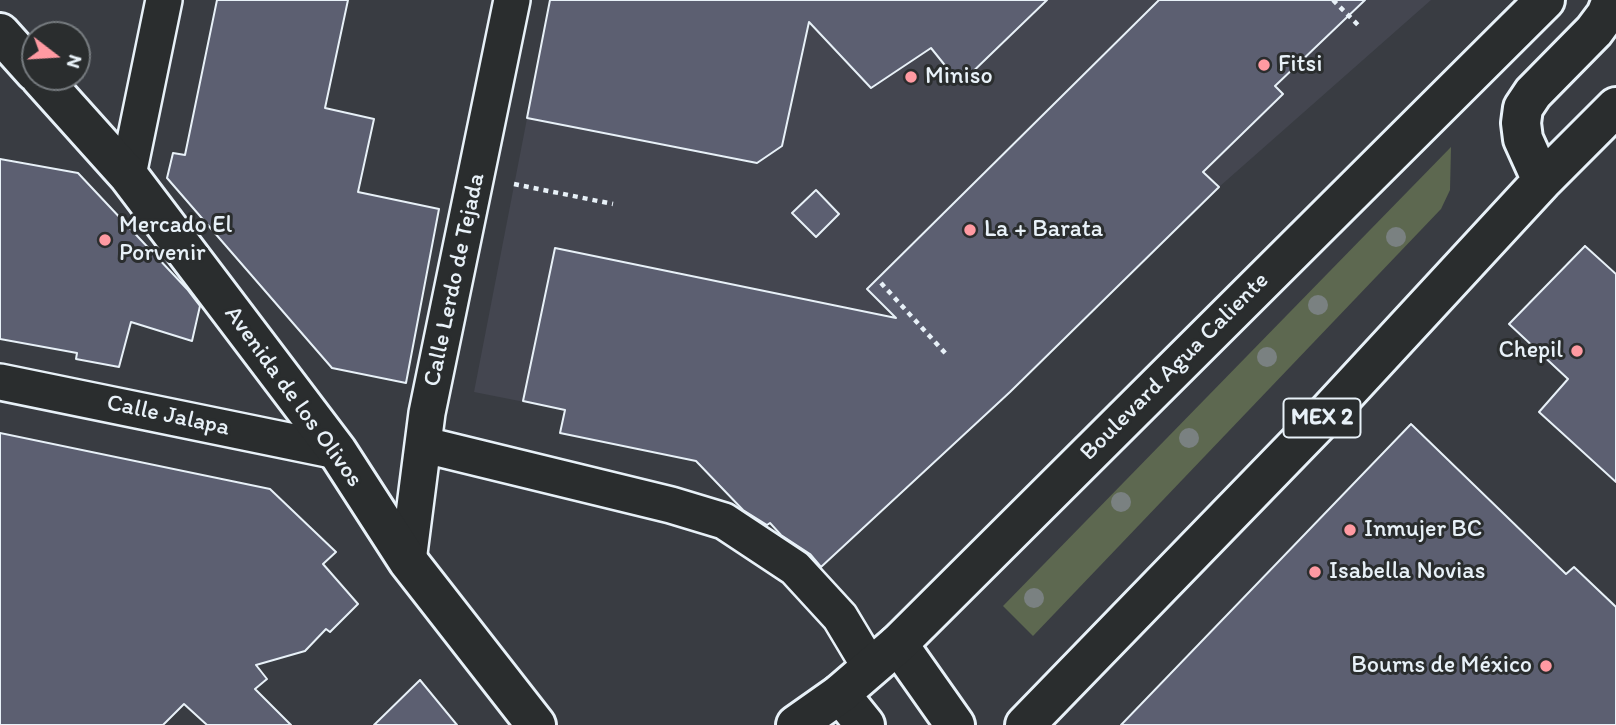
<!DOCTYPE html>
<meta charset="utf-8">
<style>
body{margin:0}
#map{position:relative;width:1616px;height:725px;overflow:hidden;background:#393c42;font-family:Itim,sans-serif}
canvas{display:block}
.north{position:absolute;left:21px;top:21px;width:70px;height:70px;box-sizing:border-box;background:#2a2d2e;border:2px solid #767b7f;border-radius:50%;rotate:107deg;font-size:19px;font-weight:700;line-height:28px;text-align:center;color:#e8f1f8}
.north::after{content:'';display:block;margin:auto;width:24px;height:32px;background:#ff9aa2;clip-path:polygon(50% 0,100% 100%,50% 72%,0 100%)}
</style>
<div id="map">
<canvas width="1616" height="725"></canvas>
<div class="north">N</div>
</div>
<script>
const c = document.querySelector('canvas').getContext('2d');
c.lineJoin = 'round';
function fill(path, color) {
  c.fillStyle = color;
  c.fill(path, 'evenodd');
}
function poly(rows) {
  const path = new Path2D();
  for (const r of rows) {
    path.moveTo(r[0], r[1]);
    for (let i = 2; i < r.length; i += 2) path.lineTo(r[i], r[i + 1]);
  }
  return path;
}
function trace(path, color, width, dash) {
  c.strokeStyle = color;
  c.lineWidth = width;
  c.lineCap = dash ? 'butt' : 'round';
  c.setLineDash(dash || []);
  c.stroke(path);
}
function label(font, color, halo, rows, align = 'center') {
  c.font = font + ' Itim,sans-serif';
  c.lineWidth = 6;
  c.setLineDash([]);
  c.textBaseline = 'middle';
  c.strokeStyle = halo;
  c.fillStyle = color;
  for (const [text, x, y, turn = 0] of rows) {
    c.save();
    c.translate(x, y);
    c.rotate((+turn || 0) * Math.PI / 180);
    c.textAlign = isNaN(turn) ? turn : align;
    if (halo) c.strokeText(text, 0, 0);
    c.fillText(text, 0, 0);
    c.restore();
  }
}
const built = poly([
 [550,0,1431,0,1219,187,1010,392,816,572,770,523,763,530,696,461,560,433,565,410,474,392]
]);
const green = poly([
 [1451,147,1450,190,1441,209,1033,636,1003,606]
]);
const building = poly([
 [217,0,348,0,325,108,374,119,358,192,439,209,406,383,332,368,167,178,173,153,185,155,217,0],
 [550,0,1047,0,960,84,931,48,871,88,809,22,782,146,757,163,527,118,550,0],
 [1159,0,1365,0,1275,86,1283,94,1203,172,1219,187,1010,392,821,567,810,554,781,535,770,523,767,525,743,510,696,461,560,433,565,410,523,401,555,248,896,318,867,289,1159,0],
 [0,159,78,173,187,289,200,306,192,341,131,322,119,367,76,359,77,353,0,339,0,159],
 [816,190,839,214,816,237,792,213,816,190],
 [1585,246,1616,274,1616,482,1539,412,1568,379,1509,324,1585,246],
 [1411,424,1566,574,1574,567,1616,607,1616,725,1121,725,1411,424],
 [0,433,270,489,336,552,323,564,358,604,330,632,326,629,305,651,256,665,267,679,255,689,291,725,207,725,184,704,163,725,0,725,0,433],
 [420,680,457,725,374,725,420,680]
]);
const path = poly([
 [1333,0,1358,25],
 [514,184,613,204],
 [881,283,946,354]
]);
const minor = poly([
 [128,175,164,0],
 [0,382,337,451],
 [425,445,671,505,724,521,795,568,840,617,870,667],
 [408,561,427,413,512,0]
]);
const tertiary = poly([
 [0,33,35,72],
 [40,77,128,175,337,451,408,561,536,725]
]);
const secondary = poly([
 [898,644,955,725],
 [840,694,865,725]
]);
const primary = poly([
 [1542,181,1523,139,1521,123,1523,108,1533,93,1594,31,1606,15,1612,0],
 [796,725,840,694,898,644,1545,0],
 [1025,725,1321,420,1542,181,1616,107]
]);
const trees = [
 [1396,237],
 [1318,305],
 [1267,357],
 [1189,438],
 [1121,502],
 [1034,598]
];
const markers = [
 [1264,65,7,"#ff9aa2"],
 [911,77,7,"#ff9aa2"],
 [970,230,7,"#ff9aa2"],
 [105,240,7,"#ff9aa2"],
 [1577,351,7,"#ff9aa2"],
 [1350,530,7,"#ff9aa2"],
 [1315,572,7,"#ff9aa2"],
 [1546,666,7,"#ff9aa2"]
];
const shields = [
 [1322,418,77]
];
const shieldNames = [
 ["MEX 2",1322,418]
];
const poiNames = [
 ["Fitsi",1278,65],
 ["Miniso",925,77],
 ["Mercado El",119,226],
 ["Porvenir",119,254],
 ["La + Barata",984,230],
 ["Chepil",1563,351,"right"],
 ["Inmujer BC",1364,530],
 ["Isabella Novias",1329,572],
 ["Bourns de México",1532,666,"right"]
];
const streetNames = [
 ["Calle Lerdo de Tejada",455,280,-78],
 ["Boulevard Agua Caliente",1175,367,-45],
 ["Avenida de los Olivos",293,397,54],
 ["Calle Jalapa",168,416,12]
];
fill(built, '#444650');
fill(green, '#5d6850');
fill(building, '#5c5f71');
trace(building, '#e8f1f8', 2);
trace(minor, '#e8f1f8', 40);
trace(tertiary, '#e8f1f8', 44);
trace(secondary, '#e8f1f8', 44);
trace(primary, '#e8f1f8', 44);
trace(path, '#e8f1f8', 4.5, [5, 5]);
trace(minor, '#2a2d2e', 35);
trace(tertiary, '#2a2d2e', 38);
trace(secondary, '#2a2d2e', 38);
trace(primary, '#2a2d2e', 38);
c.fillStyle = '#7a8181';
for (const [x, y] of trees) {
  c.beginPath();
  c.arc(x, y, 10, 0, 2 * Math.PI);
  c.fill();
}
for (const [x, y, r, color] of markers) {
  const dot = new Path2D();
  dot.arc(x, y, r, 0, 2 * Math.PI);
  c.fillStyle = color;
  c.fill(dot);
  trace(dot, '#2a2d2e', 2.5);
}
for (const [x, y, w] of shields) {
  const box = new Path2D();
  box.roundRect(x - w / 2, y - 19.5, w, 39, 5);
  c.fillStyle = '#2a2d2e';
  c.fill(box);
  trace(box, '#e8f1f8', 2);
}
label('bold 23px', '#e8f1f8', null, shieldNames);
label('24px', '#e8f1f8', '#2a2d2e', poiNames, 'left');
label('24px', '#e8f1f8', '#2a2d2e', streetNames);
</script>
